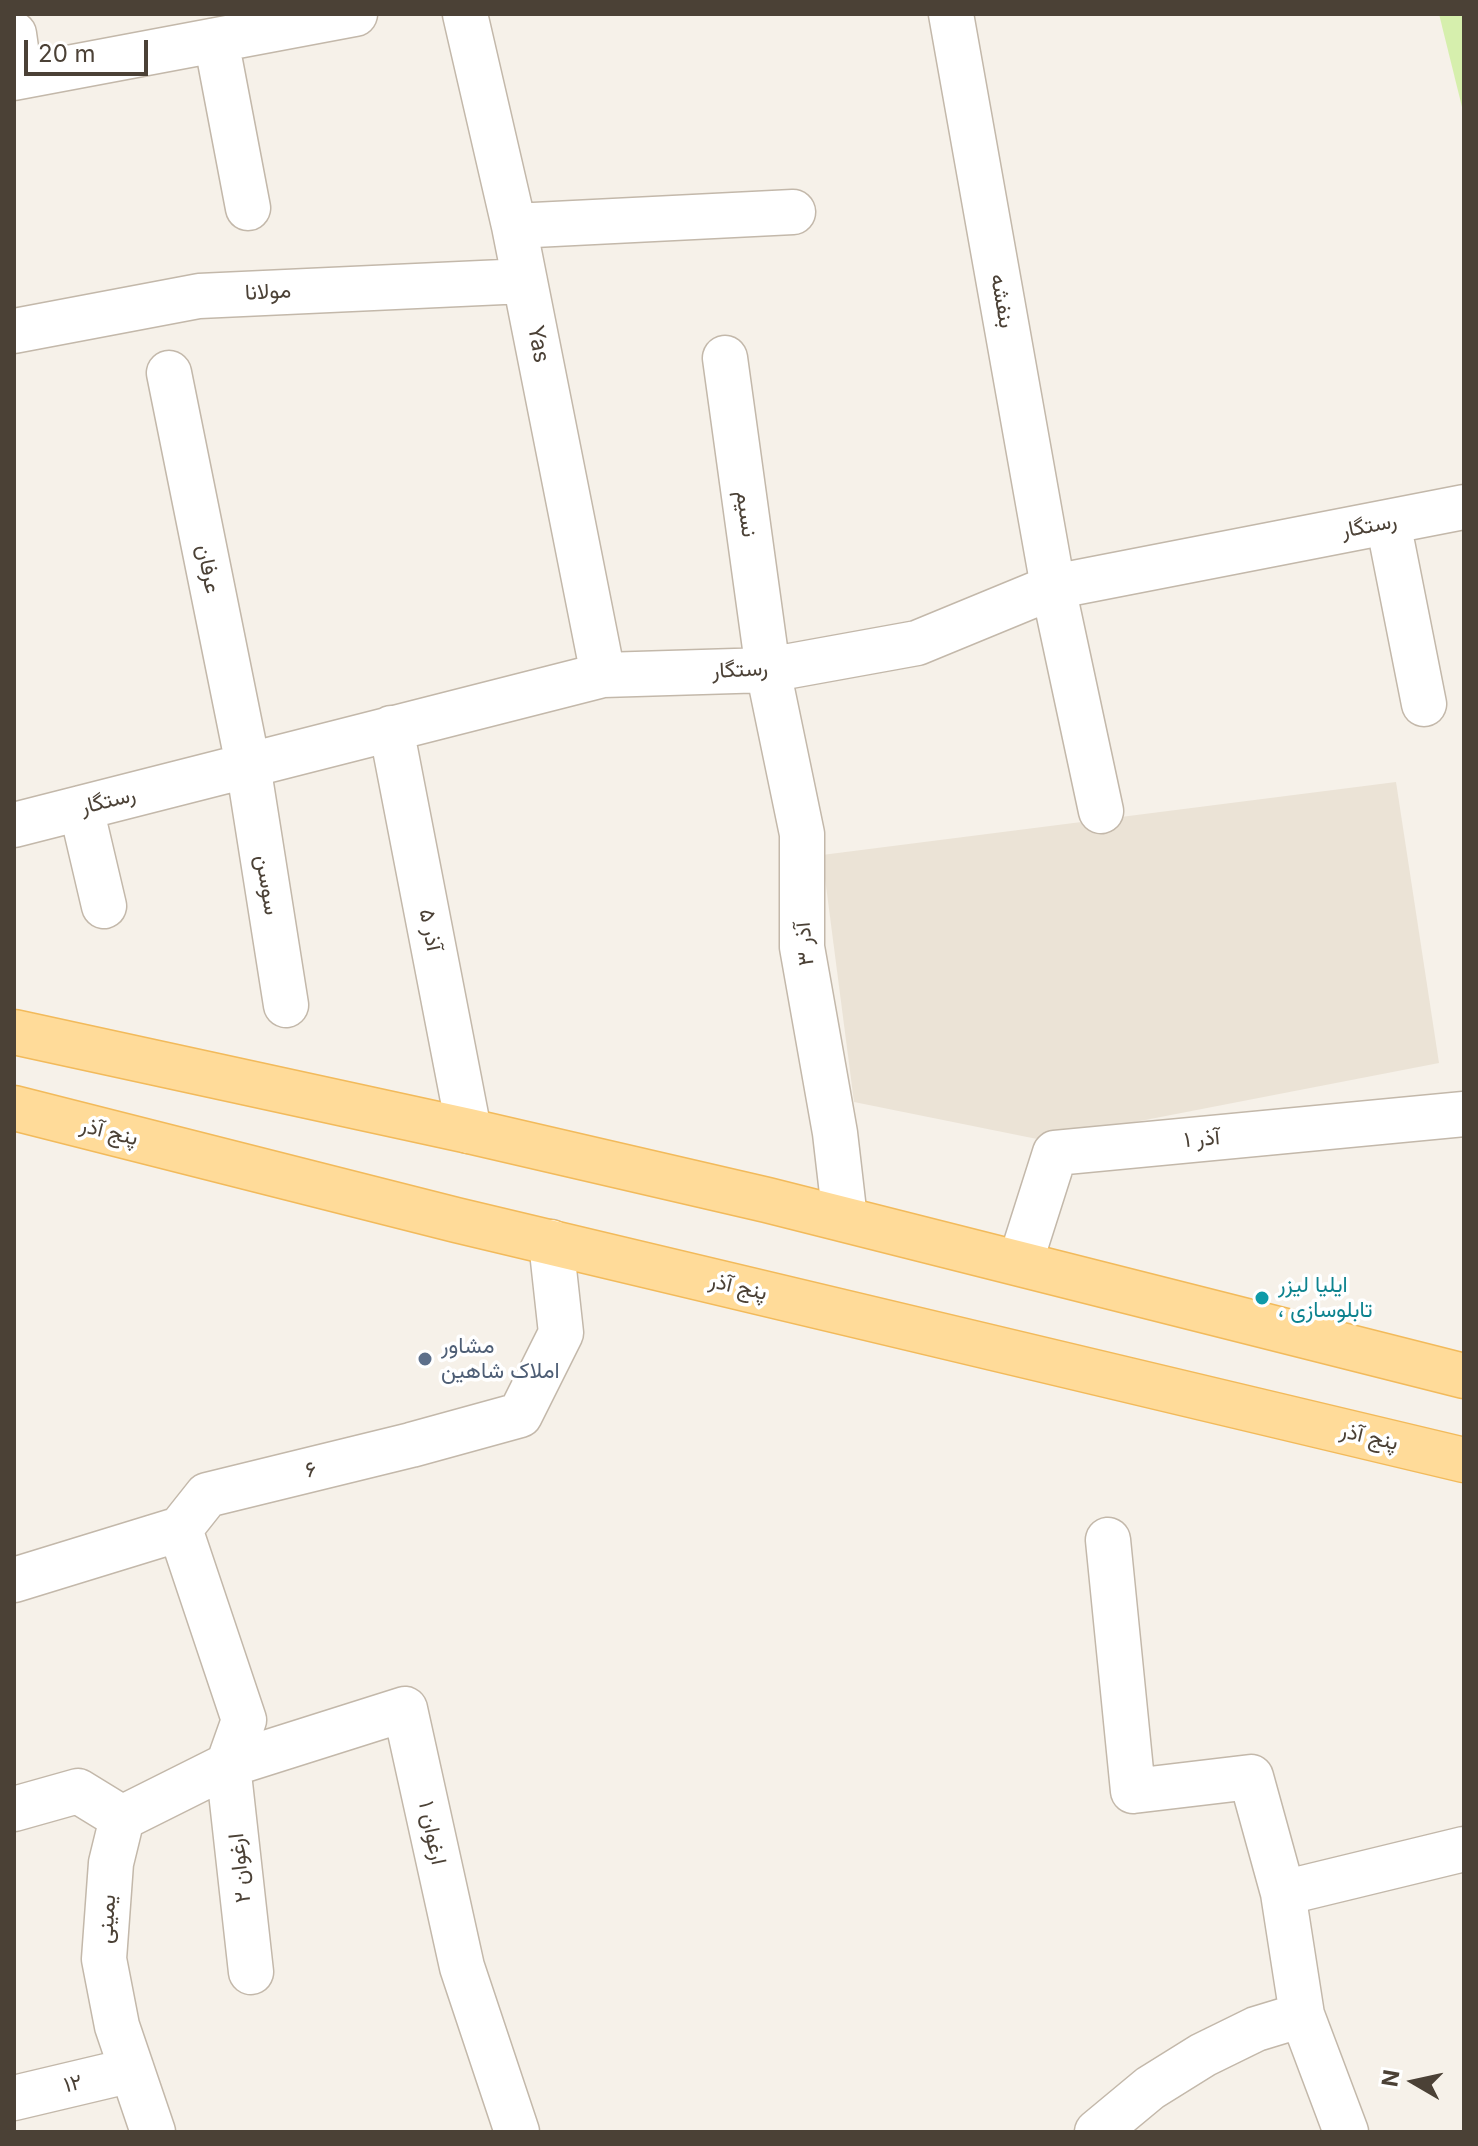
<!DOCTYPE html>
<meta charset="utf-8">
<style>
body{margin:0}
#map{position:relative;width:1478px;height:2146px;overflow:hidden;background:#f6f1e9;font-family:Inter,sans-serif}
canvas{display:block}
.frame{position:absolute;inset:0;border:16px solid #4b4136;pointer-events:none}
.north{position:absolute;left:1374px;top:2042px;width:80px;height:80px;-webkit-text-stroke:6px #fff;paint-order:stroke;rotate:279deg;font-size:22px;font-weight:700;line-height:32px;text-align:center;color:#4b4136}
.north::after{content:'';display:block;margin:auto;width:28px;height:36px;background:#4b4136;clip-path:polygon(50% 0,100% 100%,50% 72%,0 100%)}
.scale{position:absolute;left:24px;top:40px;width:124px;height:36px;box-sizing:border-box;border:4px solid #4b4136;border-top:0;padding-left:10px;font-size:24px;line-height:28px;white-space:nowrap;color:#4b4136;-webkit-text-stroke:6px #fff;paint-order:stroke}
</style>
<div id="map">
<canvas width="1478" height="2146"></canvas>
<div class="frame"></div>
<div class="north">N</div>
<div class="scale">20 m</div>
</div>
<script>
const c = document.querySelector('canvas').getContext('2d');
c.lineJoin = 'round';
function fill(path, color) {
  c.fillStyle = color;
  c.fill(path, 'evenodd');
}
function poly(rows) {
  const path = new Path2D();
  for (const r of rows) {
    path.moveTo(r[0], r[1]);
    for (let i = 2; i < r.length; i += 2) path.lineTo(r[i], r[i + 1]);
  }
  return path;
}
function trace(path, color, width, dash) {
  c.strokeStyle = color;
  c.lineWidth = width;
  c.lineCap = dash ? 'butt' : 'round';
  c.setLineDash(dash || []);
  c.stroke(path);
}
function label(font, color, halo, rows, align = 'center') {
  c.font = font + ' Inter,Vazirmatn,sans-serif';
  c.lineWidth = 7;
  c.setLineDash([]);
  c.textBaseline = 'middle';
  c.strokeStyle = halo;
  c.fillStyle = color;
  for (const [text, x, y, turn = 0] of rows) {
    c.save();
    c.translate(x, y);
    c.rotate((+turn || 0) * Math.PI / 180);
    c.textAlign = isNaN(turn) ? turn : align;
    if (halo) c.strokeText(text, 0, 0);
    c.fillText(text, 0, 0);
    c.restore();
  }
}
const residential = poly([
 [1396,782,1439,1063,1042,1140,854,1102,822,855]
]);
const green = poly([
 [1439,14,1464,14,1464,115]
]);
const minor = poly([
 [465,14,514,226,603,675],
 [951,14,1053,587,1101,811],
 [14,34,20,76],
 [216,40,248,208],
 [14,78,355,14],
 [514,226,793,212],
 [14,331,199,296,525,281],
 [725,358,768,670,802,834,802,947,835,1133,845,1219],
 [169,373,248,765,286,1005],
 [1388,522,1424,704],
 [391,728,469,1131],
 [81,808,104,906],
 [14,825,603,675,768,670,917,643,1053,587,1464,507],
 [1020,1263,1055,1153,1464,1114],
 [1108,1540,1133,1791,1251,1777,1283,1893,1302,2015],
 [14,1580,180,1529],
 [14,1809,78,1791,122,1818],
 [1283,1893,1464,1849],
 [251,1972,228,1765,244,1720,180,1529,207,1495,411,1445,520,1415,561,1333,551,1242],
 [14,2098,132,2070],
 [153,2132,117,2026,104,1959,111,1863,122,1818,228,1765,405,1709,462,1967,517,2132],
 [1097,2132,1150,2088,1203,2055,1256,2029,1302,2015,1346,2132]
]);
const major = poly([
 [14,1032,469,1131,767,1200,1464,1376],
 [14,1108,456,1220,1464,1460]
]);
const markers = [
 [1262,1298,8,"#0f9aa8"],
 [425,1359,8,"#5c6f8a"]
];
const streetNames = [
 ["مولانا",268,292,-3],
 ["بنفشه",1002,301,80],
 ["Yas",538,344,79],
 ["نسیم",746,514,82],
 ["رستگار",1369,526,-11],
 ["عرفان",208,569,79],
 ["رستگار",740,670,-3],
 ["رستگار",108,801,-14],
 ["سوسن",267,885,81],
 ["آذر ۵",430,930,79],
 ["آذر ۳",805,944,-95],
 ["پنج آذر",109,1132,14],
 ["آذر ۱",1202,1139,-5],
 ["پنج آذر",738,1287,13],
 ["پنج آذر",1369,1437,13],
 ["۶",311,1470,-14],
 ["ارغوان ۱",432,1833,78],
 ["ارغوان ۲",240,1868,-96],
 ["یمینی",107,1919,-86],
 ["۱۲",73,2084,-13]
];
const cultureNames = [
 ["ایلیا لیزر",1278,1285],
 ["، تابلوسازی",1278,1310]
];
const serviceNames = [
 ["مشاور",441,1346],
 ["املاک شاهین",441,1371]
];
fill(residential, '#ebe3d6');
fill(green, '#d6efad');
trace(minor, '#c3b8aa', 47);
trace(major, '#f2ba5b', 47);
trace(minor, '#fff', 44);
trace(major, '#ffdb99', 44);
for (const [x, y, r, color] of markers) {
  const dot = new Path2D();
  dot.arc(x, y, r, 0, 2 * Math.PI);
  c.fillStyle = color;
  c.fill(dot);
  trace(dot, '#fff', 3);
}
label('22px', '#4b4136', '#fff', streetNames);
label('22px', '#0d838f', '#fff', cultureNames, 'left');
label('22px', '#4e5e75', '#fff', serviceNames, 'left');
</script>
